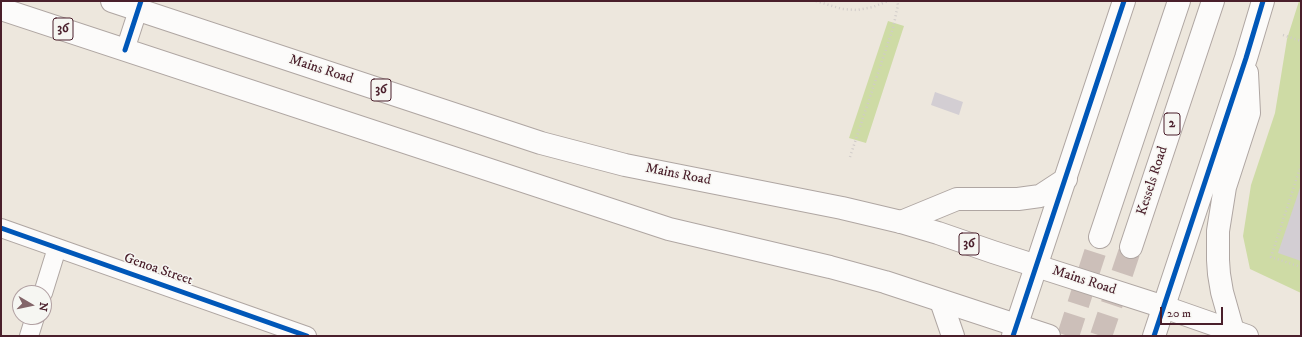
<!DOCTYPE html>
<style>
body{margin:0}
#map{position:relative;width:1302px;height:337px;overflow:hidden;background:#ede7dd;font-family:"IM FELL DW Pica",serif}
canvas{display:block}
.frame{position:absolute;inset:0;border:2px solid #4a1f2b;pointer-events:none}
.north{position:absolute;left:12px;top:285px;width:40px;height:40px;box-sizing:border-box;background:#f6f6f2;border:1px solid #b1a0a2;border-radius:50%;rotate:99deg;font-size:11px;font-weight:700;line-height:16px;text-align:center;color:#4a1f2b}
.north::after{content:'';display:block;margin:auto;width:14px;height:18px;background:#836569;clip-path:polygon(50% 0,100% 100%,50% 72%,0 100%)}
.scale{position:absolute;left:1160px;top:307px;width:63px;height:18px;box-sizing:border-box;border:2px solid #4a1f2b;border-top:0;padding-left:5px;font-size:12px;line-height:14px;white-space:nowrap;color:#4a1f2b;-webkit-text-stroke:3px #f6f6f2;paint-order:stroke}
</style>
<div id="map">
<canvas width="1302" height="337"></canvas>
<div class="frame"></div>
<div class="north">N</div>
<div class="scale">20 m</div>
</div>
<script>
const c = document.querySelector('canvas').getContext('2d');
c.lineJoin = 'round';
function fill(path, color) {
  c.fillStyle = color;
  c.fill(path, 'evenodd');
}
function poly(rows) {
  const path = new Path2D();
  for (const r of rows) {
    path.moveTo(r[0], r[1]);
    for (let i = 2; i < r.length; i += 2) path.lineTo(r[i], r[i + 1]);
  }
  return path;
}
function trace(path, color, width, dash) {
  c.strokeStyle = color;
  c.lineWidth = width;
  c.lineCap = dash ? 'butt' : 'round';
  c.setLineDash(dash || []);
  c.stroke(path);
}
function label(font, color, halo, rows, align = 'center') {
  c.font = font + ' "IM FELL DW Pica",serif';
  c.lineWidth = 3;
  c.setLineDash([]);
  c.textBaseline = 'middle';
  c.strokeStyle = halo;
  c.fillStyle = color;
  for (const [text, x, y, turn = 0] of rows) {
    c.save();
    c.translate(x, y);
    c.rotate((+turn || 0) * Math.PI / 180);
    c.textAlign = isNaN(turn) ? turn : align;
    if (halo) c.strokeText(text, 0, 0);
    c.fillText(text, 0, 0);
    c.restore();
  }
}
const green = poly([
 [1299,1,1301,1,1301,293,1250,269,1243,236,1251,185,1275,113,1287,39],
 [888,21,904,26,866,143,849,138]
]);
const building = poly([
 [935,92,963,102,959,115,931,105],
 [1301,185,1301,261,1278,253]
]);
const highwayTunnel = poly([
 [1068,336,1100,237],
 [1101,336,1131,247]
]);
const path = poly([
 [816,1,842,9,857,10,873,7,888,1],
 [1283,35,1301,41],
 [850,157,893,28,898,5,897,1],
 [1301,165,1271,257,1301,267]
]);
const street = poly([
 [125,50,141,1],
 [1,228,307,336],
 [43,293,57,248],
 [29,336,35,317]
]);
const primary = poly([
 [112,1,541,143,625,165,842,208,901,222,938,233,993,252,1164,307,1247,336],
 [1,9,669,229,830,267,885,282,1049,336]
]);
const highway = poly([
 [901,222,957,199,1018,199,1040,196,1066,179],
 [1100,237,1179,1],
 [1131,247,1213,1],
 [941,301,953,336],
 [1233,331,1222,292,1219,274,1218,260,1218,231,1225,187,1249,113,1247,73],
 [1013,336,1124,1],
 [1154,336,1246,58,1263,1]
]);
const cycleway = poly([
 [125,50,141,1],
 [1,228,307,336],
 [1013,336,1124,1],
 [1154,336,1246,58,1263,1]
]);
const shields = [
 [63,29,20],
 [381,90,20],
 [1172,124,16],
 [969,244,20]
];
const shieldNames = [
 ["36",63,29],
 ["36",381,90],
 ["2",1172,124],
 ["36",969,244]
];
const streetNames = [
 ["Mains Road",321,70,18],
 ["Mains Road",678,175,11],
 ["Kessels Road",1153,181,-72],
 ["Genoa Street",158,270,19],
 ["Mains Road",1084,281,18]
];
fill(green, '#cedba5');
fill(building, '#d3ced3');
trace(highwayTunnel, '#ccbfb9', 22, [22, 11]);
trace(street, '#afa6a2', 20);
trace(primary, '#afa6a2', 24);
trace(highway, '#afa6a2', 24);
trace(path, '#d0cbc9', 2.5, [1, 3]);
trace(street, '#fcfbfa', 18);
trace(primary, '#fcfbfa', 22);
trace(highway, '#fcfbfa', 22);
trace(cycleway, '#0057b8', 5);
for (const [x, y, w] of shields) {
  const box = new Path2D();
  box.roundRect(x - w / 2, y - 11, w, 22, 3);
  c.fillStyle = '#f6f6f2';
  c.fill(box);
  trace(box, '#4a1f2b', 1);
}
label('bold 13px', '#4a1f2b', null, shieldNames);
label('14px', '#4a1f2b', '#f6f6f2', streetNames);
</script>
